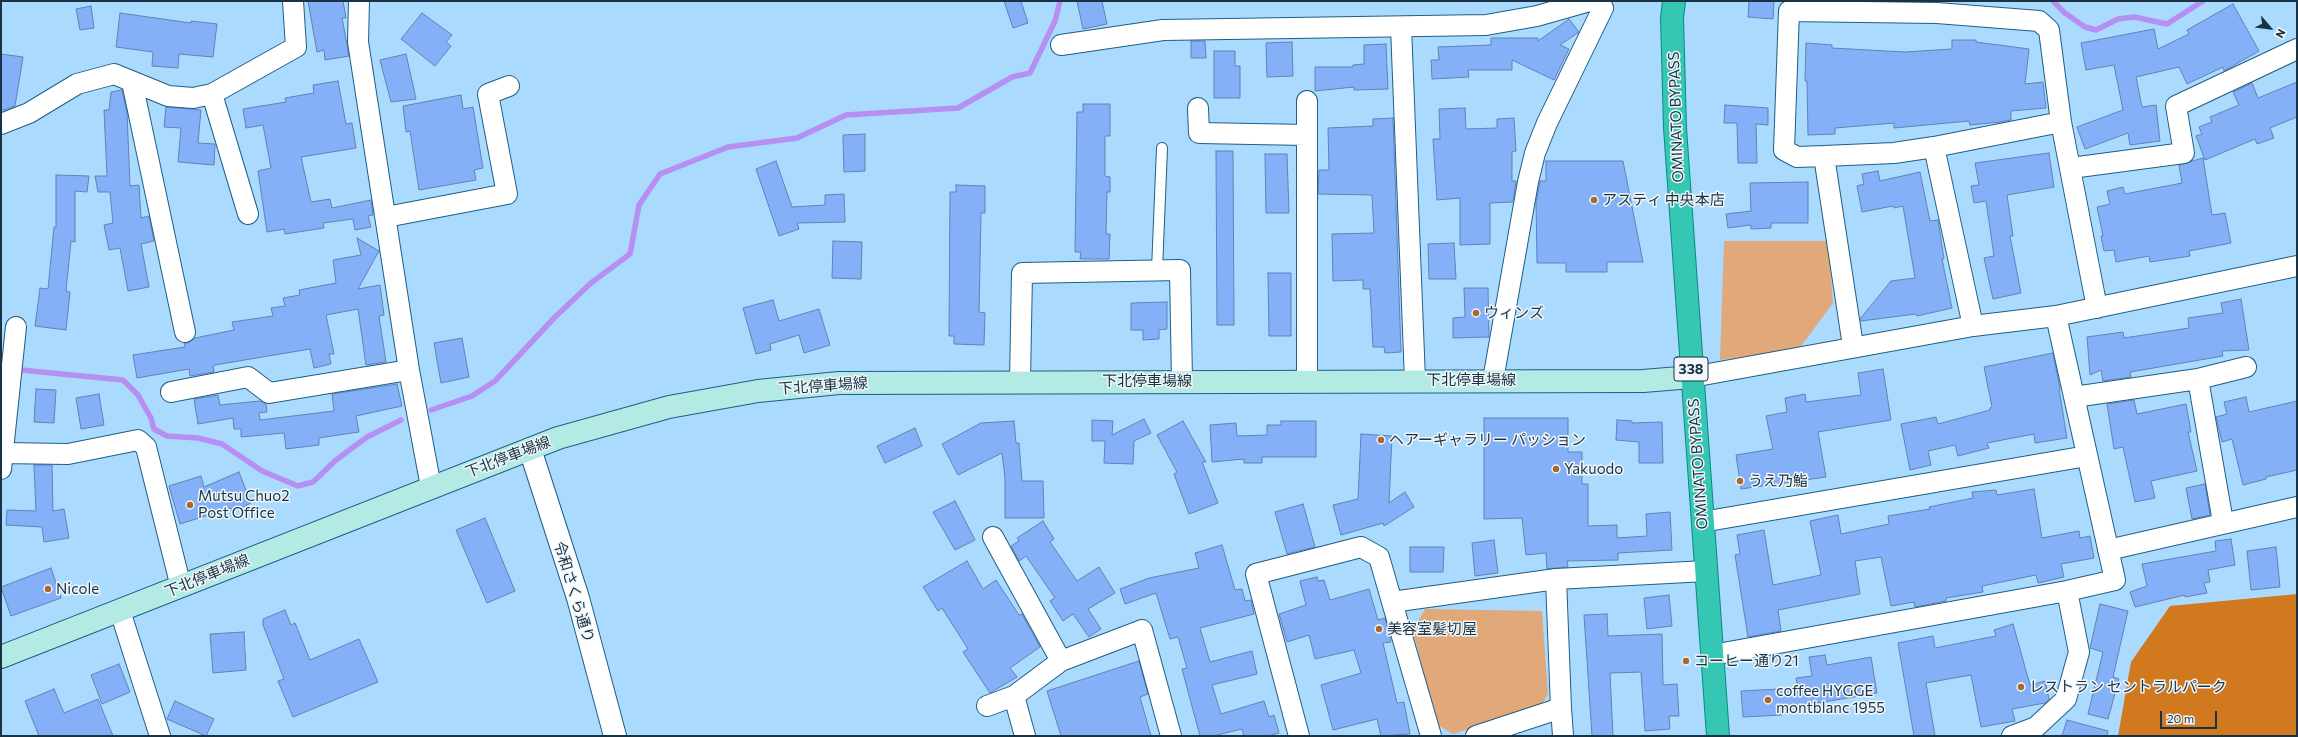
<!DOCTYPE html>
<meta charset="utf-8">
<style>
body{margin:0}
#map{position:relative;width:2298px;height:737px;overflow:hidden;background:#aadbff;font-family:Commissioner,sans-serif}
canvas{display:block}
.frame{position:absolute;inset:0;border:2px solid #193344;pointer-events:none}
.north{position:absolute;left:2250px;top:8px;width:40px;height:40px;-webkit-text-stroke:3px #f0f6fa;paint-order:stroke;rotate:118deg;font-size:11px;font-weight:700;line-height:16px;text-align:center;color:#193344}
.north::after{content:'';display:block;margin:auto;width:14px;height:18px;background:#193344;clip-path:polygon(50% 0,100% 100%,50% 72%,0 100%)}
.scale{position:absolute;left:2160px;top:711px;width:57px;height:18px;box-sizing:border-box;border:2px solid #193344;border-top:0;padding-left:5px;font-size:12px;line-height:14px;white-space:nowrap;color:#193344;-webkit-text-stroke:3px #f0f6fa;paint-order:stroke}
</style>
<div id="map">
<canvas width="2298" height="737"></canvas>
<div class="frame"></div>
<div class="north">N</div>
<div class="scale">20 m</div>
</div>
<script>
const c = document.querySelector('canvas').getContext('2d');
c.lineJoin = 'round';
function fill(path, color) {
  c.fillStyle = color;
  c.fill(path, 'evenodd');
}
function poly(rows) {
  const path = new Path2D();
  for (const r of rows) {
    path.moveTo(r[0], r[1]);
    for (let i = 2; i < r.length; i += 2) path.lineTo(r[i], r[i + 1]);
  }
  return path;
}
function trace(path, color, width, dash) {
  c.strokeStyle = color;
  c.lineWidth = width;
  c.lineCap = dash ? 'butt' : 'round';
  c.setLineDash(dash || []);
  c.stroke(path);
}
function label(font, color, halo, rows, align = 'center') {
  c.font = font + ' Commissioner,"Noto Sans JP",sans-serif';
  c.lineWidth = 3;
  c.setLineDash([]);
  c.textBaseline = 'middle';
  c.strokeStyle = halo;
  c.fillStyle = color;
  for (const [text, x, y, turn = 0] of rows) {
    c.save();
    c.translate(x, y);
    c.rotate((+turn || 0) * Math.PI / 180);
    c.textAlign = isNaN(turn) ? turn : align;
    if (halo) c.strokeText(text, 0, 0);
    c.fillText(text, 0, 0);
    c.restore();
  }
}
const green = poly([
 [1724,241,1828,241,1833,303,1799,349,1720,360],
 [1425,609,1542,611,1548,694,1542,704,1453,734,1436,724,1413,631]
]);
const forest = poly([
 [2297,594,2297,736,2118,736,2131,662,2170,606]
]);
const stream = poly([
 [2053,1,2065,13,2085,27,2096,30,2118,19,2134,17,2167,24,2203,1],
 [1,368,123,380,138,395,151,418,154,429,167,436,198,438,222,444,262,471,298,486,313,482,336,460,367,437,401,420],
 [431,410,472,396,495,381,555,317,591,283,630,254,639,205,660,174,728,147,797,138,846,115,958,108,1012,77,1030,73,1055,21,1060,1]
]);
const building = poly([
 [308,1,343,1,346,18,342,18,349,56,325,60,324,50,317,52,308,1],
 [1004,1,1021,1,1028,23,1013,28,1004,1],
 [1077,1,1102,1,1107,24,1083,29,1077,1],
 [1749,1,1774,1,1773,19,1748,17,1749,1],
 [2233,4,2259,51,2224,71,2223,67,2187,84,2179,67,2136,77,2142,107,2156,105,2160,141,2130,145,2128,133,2085,149,2077,127,2123,110,2114,65,2086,70,2081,43,2154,29,2158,49,2189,34,2187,30,2233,4],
 [91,6,94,28,80,30,76,9,91,6],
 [120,13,191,23,191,21,217,24,213,57,179,54,178,68,152,66,153,52,116,47,120,13],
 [422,13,452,35,446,42,451,46,435,66,401,39,422,13],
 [1569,19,1579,32,1560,45,1569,49,1554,80,1512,60,1512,70,1468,70,1469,77,1432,79,1431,60,1439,60,1438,47,1491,45,1491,38,1538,38,1538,41,1569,19],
 [1952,40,1976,40,1976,42,2029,49,2025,84,2043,82,2046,108,2011,111,2011,120,2000,122,1970,125,1969,121,1894,128,1894,123,1835,128,1835,134,1808,135,1807,81,1805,81,1806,43,1832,45,1832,48,1905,52,1952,49,1952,40],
 [1191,41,1205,41,1206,58,1191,58,1191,41],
 [1292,42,1293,76,1267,77,1266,43,1292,42],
 [1386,44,1388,89,1354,90,1354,87,1315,91,1315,67,1353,67,1353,65,1364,64,1364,45,1386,44],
 [1214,51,1235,51,1235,66,1240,66,1240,98,1214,98,1214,51],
 [1,54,23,57,15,106,4,110,1,110,1,54],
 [406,54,416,99,391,102,380,60,406,54],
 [338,81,346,124,352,123,356,148,301,157,311,202,330,199,332,208,371,200,373,215,368,216,371,227,355,230,353,219,323,223,324,228,285,234,284,229,267,232,258,171,271,168,263,125,246,128,243,109,286,102,285,98,314,93,313,85,338,81],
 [2297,82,2297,117,2270,128,2274,138,2257,144,2255,139,2205,160,2196,136,2202,134,2199,127,2212,122,2210,117,2239,105,2233,92,2252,83,2258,98,2297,82],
 [122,90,127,113,130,186,139,185,141,218,149,216,154,241,141,244,149,287,128,291,120,248,109,250,104,225,113,223,110,192,98,192,95,176,107,176,104,110,109,110,111,92,122,90],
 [461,95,463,109,473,107,483,168,474,170,476,180,419,190,410,131,406,132,403,106,461,95],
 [1083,104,1110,104,1110,136,1105,136,1105,176,1110,177,1110,192,1107,192,1106,234,1110,234,1109,259,1080,259,1081,252,1075,252,1077,112,1083,112,1083,104],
 [1725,105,1768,108,1768,125,1756,124,1757,163,1738,163,1737,123,1724,123,1725,105],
 [166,107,201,110,198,143,215,144,214,165,178,162,181,128,164,127,166,107],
 [1465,108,1466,129,1497,128,1497,119,1514,118,1516,151,1512,152,1512,181,1516,181,1513,202,1490,203,1490,244,1460,245,1460,198,1437,200,1433,139,1440,139,1439,109,1465,108],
 [1393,118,1401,352,1385,353,1384,347,1373,347,1370,289,1363,289,1363,280,1333,281,1332,234,1374,233,1372,195,1318,194,1319,170,1329,170,1328,128,1373,126,1373,119,1393,118],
 [865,134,865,171,844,172,843,135,865,134],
 [1216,151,1233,151,1234,325,1217,325,1216,151],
 [2049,153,2054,187,2007,195,2013,236,2010,236,2021,293,1993,299,1984,258,1994,256,1986,201,1974,203,1971,186,1979,185,1975,163,2049,153],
 [1265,154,1287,154,1289,213,1266,213,1265,154],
 [2203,158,2212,215,2225,213,2231,243,2189,251,2190,256,2150,262,2149,256,2116,262,2114,250,2104,251,2101,236,2103,236,2097,207,2110,204,2107,191,2123,187,2125,194,2182,183,2179,165,2203,158],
 [776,161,792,207,825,205,825,195,844,194,845,222,797,223,799,229,779,236,756,169,776,161],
 [1546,161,1623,161,1643,262,1607,262,1607,272,1566,272,1566,263,1537,263,1536,202,1540,181,1546,181,1546,161],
 [1878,171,1880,181,1920,172,1930,221,1938,220,1944,259,1942,259,1952,308,1917,316,1916,314,1861,321,1860,319,1891,281,1915,278,1903,206,1894,208,1893,206,1862,212,1857,186,1864,184,1862,174,1878,171],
 [56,175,89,176,87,192,75,191,75,242,71,241,66,291,70,292,66,330,35,326,40,288,48,289,54,227,56,227,56,175],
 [1808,182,1808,223,1771,223,1771,228,1751,229,1751,225,1728,228,1726,214,1751,211,1750,183,1808,182],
 [956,185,985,186,985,213,981,213,979,312,985,313,984,345,954,344,954,336,949,336,950,192,956,192,956,185],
 [357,238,379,251,358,289,380,285,384,315,379,316,386,362,366,365,358,309,326,315,334,354,329,354,331,364,314,368,310,349,215,365,213,366,214,372,190,376,189,369,137,378,133,355,185,347,184,343,188,343,195,338,234,330,232,322,273,316,271,308,285,306,283,298,300,295,299,290,336,283,333,260,361,255,357,238],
 [833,241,862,242,861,279,832,278,833,241],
 [1454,243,1456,279,1429,279,1428,244,1454,243],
 [1268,273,1291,273,1291,336,1269,336,1268,273],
 [1464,288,1488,288,1489,337,1453,338,1453,318,1465,317,1464,288],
 [2241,299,2249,350,2222,351,2223,356,2130,372,2131,377,2103,381,2101,370,2090,375,2087,337,2123,332,2124,338,2189,328,2188,318,2223,313,2221,303,2241,299],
 [773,300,779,321,819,309,830,345,804,353,799,335,770,344,771,350,756,354,743,308,773,300],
 [1167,302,1167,329,1159,330,1159,339,1143,340,1143,330,1131,330,1131,303,1167,302],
 [462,338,469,377,441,383,434,343,462,338],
 [2053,353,2060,389,2059,389,2067,438,2035,443,2034,434,1987,443,1989,448,1958,456,1955,445,1928,451,1931,465,1910,470,1901,424,1936,417,1938,424,1990,410,1990,408,1992,407,1984,367,2053,353],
 [1883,369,1891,420,1818,432,1826,477,1741,489,1736,455,1773,449,1766,416,1787,412,1785,398,1805,394,1806,402,1861,395,1858,373,1883,369],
 [397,384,402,406,356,416,359,432,319,438,319,445,286,449,284,433,241,437,241,429,234,429,233,418,198,424,194,399,218,395,220,405,260,401,266,404,267,412,259,413,260,420,334,411,332,394,397,384],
 [36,389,56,390,54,423,34,422,36,389],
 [99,394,104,425,81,429,76,398,99,394],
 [2246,397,2249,412,2297,401,2297,470,2266,477,2266,479,2243,485,2232,439,2222,442,2216,417,2227,414,2224,402,2246,397],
 [2134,400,2137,414,2186,404,2191,432,2188,432,2197,471,2151,481,2155,498,2135,502,2123,447,2114,449,2107,404,2134,400],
 [1484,418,1568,418,1568,452,1582,452,1582,484,1588,484,1588,526,1617,525,1617,538,1647,536,1646,514,1670,512,1672,550,1618,553,1618,560,1567,561,1568,567,1547,569,1546,553,1526,555,1522,518,1484,519,1484,418],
 [1144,419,1151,433,1134,441,1133,464,1104,463,1105,441,1092,441,1092,420,1113,421,1112,435,1144,419],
 [1617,420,1632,421,1632,423,1662,422,1663,463,1639,463,1639,442,1616,440,1617,420],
 [1014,421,1016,443,1019,443,1022,481,1043,481,1044,518,1005,518,1005,478,1002,453,958,475,942,444,981,423,1014,421],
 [1183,421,1206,462,1202,462,1218,503,1189,514,1174,474,1177,472,1157,435,1183,421],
 [1281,421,1316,421,1316,457,1262,457,1262,463,1244,463,1244,459,1212,462,1210,425,1236,423,1237,436,1267,435,1267,425,1281,425,1281,421],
 [915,428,922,446,885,463,877,446,915,428],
 [1361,434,1392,436,1389,503,1405,492,1414,507,1384,526,1383,523,1341,535,1333,505,1358,499,1361,434],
 [34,465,52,465,53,511,64,509,69,538,44,542,42,527,6,525,7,510,36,511,34,465],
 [239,472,251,503,232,512,231,508,180,524,169,486,201,476,204,487,239,472],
 [2205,484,2210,515,2192,519,2186,488,2205,484],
 [2034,489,2042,538,2079,531,2080,538,2090,536,2094,558,2061,564,2064,577,2038,583,2036,575,1982,586,1983,592,1946,598,1946,601,1915,607,1914,602,1891,606,1881,557,1855,561,1860,594,1778,610,1781,631,1748,637,1735,555,1740,554,1737,535,1764,530,1773,585,1821,575,1810,521,1838,515,1841,534,1889,524,1888,516,1930,509,1929,507,1973,498,1972,492,1996,490,1997,495,2034,489],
 [955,501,975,540,955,550,933,512,955,501],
 [1303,504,1315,547,1287,554,1275,512,1303,504],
 [485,518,515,591,487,603,456,530,485,518],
 [1043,521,1054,539,1050,542,1077,581,1099,567,1115,593,1088,609,1101,629,1089,637,1073,614,1063,621,1050,601,1055,598,1026,556,1019,561,1011,546,1019,541,1017,538,1043,521],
 [2231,539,2235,565,2208,570,2210,582,2204,583,2207,593,2185,597,2185,595,2135,607,2130,592,2147,586,2142,564,2216,551,2215,541,2231,539],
 [1494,540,1498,573,1475,576,1472,543,1494,540],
 [1222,545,1235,590,1242,589,1245,601,1251,600,1254,614,1200,628,1210,662,1252,651,1257,674,1212,685,1221,714,1264,701,1269,717,1274,715,1279,733,1268,736,1244,736,1242,729,1213,736,1200,736,1182,669,1187,668,1178,637,1170,639,1156,593,1125,604,1120,589,1149,578,1199,568,1195,553,1222,545],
 [1410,547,1444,547,1443,572,1410,572,1410,547],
 [2276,547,2280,587,2251,590,2247,551,2276,547],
 [967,561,983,589,996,580,1019,615,1022,614,1040,647,1010,668,1017,677,990,693,963,652,968,649,942,608,938,611,923,587,967,561],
 [51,568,61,598,11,616,1,587,51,568],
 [1317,577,1318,581,1324,580,1330,600,1369,589,1378,620,1385,618,1391,642,1383,643,1397,703,1404,702,1410,734,1381,736,1377,719,1333,730,1321,685,1361,673,1354,650,1315,659,1309,635,1287,642,1279,614,1306,605,1300,581,1317,577],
 [1669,595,1672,626,1647,629,1644,598,1669,595],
 [2100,604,2128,611,2113,677,2119,679,2108,719,2088,714,2103,652,2090,648,2100,604],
 [285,610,291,625,295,623,310,660,359,639,378,682,293,717,278,681,284,679,263,625,263,619,285,610],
 [1607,614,1608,636,1662,634,1663,685,1677,684,1679,716,1669,716,1670,729,1645,731,1641,672,1610,673,1613,736,1592,736,1584,615,1607,614],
 [2013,624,2030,685,2045,681,2049,699,2045,703,2012,709,2015,721,1981,727,1971,675,1926,683,1935,736,1914,736,1898,643,1933,636,1935,648,1996,636,1994,630,2013,624],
 [244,632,246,670,213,673,210,634,244,632],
 [1825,655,1827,665,1871,657,1877,693,1782,709,1782,715,1743,717,1741,691,1798,688,1796,678,1812,676,1809,657,1825,655],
 [1139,661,1148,694,1140,697,1151,736,1061,736,1047,691,1139,661],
 [119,664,130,692,102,704,91,675,119,664],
 [54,689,64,713,98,699,113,736,39,736,25,701,54,689],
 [175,701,214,719,206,736,167,719,175,701],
 [2067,720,2108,731,2107,736,2062,736,2067,720]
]);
const service = poly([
 [1157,270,1162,148]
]);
const minor = poly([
 [359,1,358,42,409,370,431,487],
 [1401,27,1415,380],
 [1061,45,1163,30,1486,25,1537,16,1590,1],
 [132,82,185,332],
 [212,94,248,214],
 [1307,101,1307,381],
 [1198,108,1199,133,1307,135],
 [1,124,29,113,77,84,114,74,168,96,193,98,212,94,296,47,293,1],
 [1934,147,1973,326],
 [1824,156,1894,153,1934,147,2061,122],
 [2071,168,2184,153,2176,106,2297,49],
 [386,217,507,194,488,94,509,86],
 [1853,346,1824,156,1797,157,1784,150,1789,11,1937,13,2039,21,2049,30,2061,122,2097,308],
 [1692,377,1973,326,2056,316,2297,266],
 [2198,379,2223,522],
 [1493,380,1528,182,1535,153,1547,123,1603,8,1596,1],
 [1020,381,1022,273,1180,270,1182,381],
 [171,392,248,377,269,393,409,370],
 [2074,397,2198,379,2246,367],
 [2,453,68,454,138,440,146,447,181,587],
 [1,469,16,327],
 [1702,522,2087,456],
 [993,537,1061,661],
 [2108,550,2297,507],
 [1556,579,1561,708],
 [1392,602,1431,736],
 [120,611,160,736],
 [1712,655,2067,591,2115,580,2056,316],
 [1014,696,1025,736],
 [987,706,1014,696,1061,661,1142,630,1171,736],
 [1299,736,1256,574,1361,547,1379,557,1392,602,1556,579,1706,571],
 [1476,736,1561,708,1563,736],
 [2012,736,2036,727,2066,699,2079,652,2067,591]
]);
const tertiary = poly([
 [530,449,578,598,615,736]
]);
const secondary = poly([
 [1,657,558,438,669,407,758,391,839,383,1643,381,1692,377]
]);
const trunk = poly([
 [1674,1,1672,18,1675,128,1718,736]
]);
const markers = [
 [1594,200,4,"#a86930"],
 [1476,313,4,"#a86930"],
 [1381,440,4,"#a86930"],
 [1556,469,4,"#a86930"],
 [1740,481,4,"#a86930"],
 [190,505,4,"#a86930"],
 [48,589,4,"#a86930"],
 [1379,629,4,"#a86930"],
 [1686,661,4,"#a86930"],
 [2021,687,4,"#a86930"],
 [1768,700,4,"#a86930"]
];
const shields = [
 [1691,369,34]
];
const shieldNames = [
 ["338",1691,369]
];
const streetNames = [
 ["OMINATO BYPASS",1676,117,-92],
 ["下北停車場線",1471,380],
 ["下北停車場線",1147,381],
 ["下北停車場線",823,386,-4],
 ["下北停車場線",508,457,-21],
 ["OMINATO BYPASS",1698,464,-94],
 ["下北停車場線",207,576,-22],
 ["令和さくら通り",574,592,73]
];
const poiNames = [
 ["アスティ 中央本店",1602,200],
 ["ウィンズ",1484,313],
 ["ヘアーギャラリー パッション",1389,440],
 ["Yakuodo",1564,469],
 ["うえ乃鮨",1748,481],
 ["Mutsu Chuo2",198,496],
 ["Post Office",198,513],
 ["Nicole",56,589],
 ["美容室髪切屋",1387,629],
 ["コーヒー通り21",1694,661],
 ["レストラン セントラルパーク",2029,687],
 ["coffee HYGGE",1776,691],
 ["montblanc 1955",1776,708]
];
fill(green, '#e1a87a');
fill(forest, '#d0791e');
trace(stream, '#b58ff2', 5.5);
fill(building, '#84b0f8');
trace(building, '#6181b6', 1);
trace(service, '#1f5e85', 12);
trace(minor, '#1f5e85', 22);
trace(tertiary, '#1f5e85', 24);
trace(secondary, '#1f5e85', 24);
trace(trunk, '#0b8981', 24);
trace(service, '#fff', 10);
trace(minor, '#fff', 20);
trace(tertiary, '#fff', 22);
trace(secondary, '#b3eae3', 22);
trace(trunk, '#36c6b4', 22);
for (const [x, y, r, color] of markers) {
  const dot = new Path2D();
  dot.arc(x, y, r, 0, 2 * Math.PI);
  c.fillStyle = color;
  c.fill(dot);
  trace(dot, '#f0f6fa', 1.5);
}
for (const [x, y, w] of shields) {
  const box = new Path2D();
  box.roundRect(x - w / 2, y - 12, w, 24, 3);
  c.fillStyle = '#f0f6fa';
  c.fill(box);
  trace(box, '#193344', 1);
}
label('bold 14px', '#193344', null, shieldNames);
label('15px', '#193344', '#f0f6fa', streetNames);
label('15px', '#193344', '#f0f6fa', poiNames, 'left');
</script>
